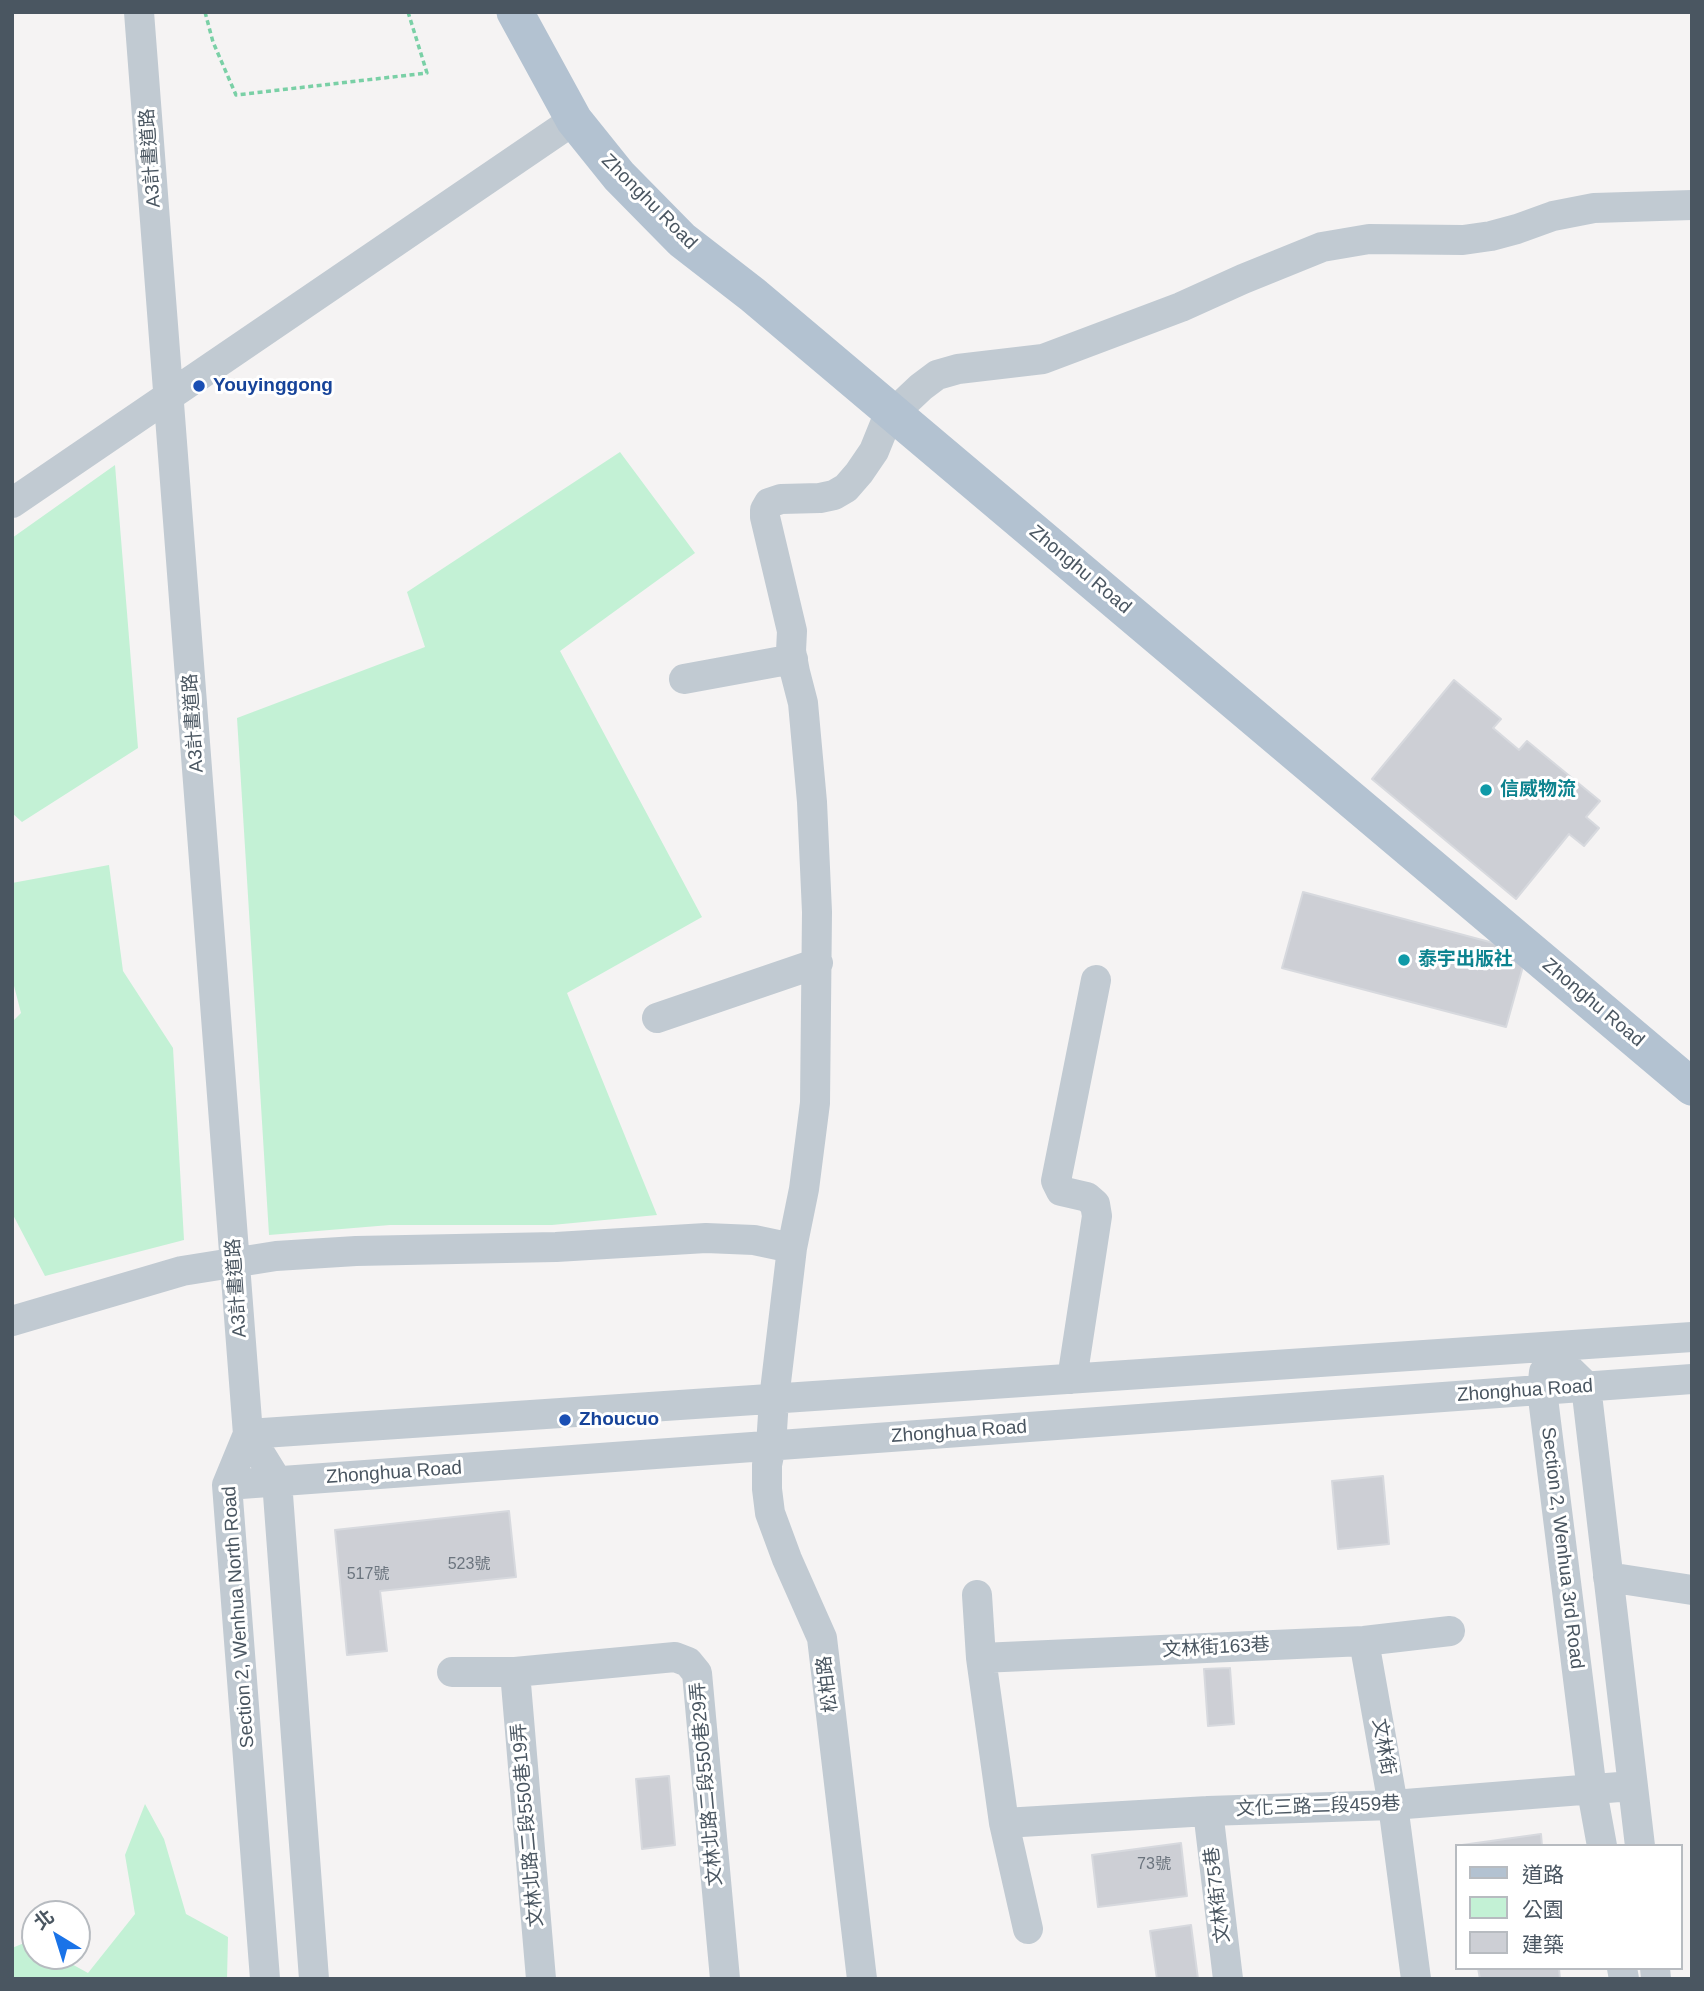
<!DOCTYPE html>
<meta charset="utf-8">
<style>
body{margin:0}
#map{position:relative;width:1704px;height:1991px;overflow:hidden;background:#f5f3f3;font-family:Arial,"Noto Sans TC",sans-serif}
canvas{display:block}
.frame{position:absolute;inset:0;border:14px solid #4a5661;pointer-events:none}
.legend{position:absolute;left:1455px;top:1844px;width:228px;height:126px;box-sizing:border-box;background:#fff;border:2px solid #b7bbc0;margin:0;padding:9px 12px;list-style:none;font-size:21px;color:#4a5661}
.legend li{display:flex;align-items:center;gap:14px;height:35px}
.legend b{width:35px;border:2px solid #b7bbc0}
.north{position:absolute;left:21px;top:1900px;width:70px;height:70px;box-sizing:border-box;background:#fff;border:2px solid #b7bbc0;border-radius:50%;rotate:322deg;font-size:19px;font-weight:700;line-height:28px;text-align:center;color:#4a5661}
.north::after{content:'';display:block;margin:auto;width:24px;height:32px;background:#1a73e8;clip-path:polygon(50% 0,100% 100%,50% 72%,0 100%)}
</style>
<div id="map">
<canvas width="1704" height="1991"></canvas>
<div class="frame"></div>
<ul class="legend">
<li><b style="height:9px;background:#b3c2d1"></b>道路</li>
<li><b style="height:19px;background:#c3f1d5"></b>公園</li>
<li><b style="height:19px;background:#cdcfd5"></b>建築</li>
</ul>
<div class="north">北</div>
</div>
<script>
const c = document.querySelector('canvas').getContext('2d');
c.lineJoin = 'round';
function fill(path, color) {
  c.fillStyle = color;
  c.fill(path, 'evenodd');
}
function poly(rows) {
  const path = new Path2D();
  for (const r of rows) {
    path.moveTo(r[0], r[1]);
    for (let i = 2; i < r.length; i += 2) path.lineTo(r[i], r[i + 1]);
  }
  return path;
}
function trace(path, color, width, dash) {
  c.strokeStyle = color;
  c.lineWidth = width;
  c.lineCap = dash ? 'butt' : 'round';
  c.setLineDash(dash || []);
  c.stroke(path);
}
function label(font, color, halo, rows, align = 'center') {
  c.font = font + ' Arial,"Noto Sans TC",sans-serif';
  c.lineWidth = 6;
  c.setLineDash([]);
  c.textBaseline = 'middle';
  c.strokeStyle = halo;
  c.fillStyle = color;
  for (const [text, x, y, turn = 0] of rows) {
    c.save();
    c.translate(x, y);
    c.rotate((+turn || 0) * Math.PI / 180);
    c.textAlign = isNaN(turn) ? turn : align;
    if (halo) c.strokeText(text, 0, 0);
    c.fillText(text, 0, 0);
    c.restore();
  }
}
const green = poly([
 [620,452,695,553,560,651,702,917,567,993,657,1215,552,1225,390,1225,269,1235,237,718,425,647,407,592],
 [115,465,138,748,22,822,12,813,12,538],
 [109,865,123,971,173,1048,184,1240,45,1276,12,1213,12,1022,21,1013,12,978,12,883],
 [145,1804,164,1839,186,1914,228,1937,227,1979,12,1979,12,1948,29,1941,35,1944,35,1956,57,1956,88,1973,135,1914,125,1855]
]);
const building = poly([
 [1454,680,1501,719,1493,728,1519,750,1527,741,1600,801,1586,817,1599,828,1584,846,1569,834,1516,899,1372,779,1454,680],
 [1303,892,1527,952,1506,1027,1282,968,1303,892],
 [1383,1476,1389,1544,1338,1549,1332,1481,1383,1476],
 [509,1511,516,1577,380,1591,387,1651,347,1655,335,1530,509,1511],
 [1230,1668,1234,1724,1208,1726,1204,1669,1230,1668],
 [669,1776,675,1845,642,1849,636,1779,669,1776],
 [1541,1834,1542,1846,1462,1846,1462,1845,1541,1834],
 [1181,1843,1187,1896,1098,1907,1092,1855,1181,1843],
 [1191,1925,1198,1979,1157,1979,1150,1931,1191,1925],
 [1478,1968,1559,1968,1560,1979,1480,1979,1478,1968]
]);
const path = poly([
 [205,12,213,42,236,95,427,73,408,12]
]);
const minor = poly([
 [139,12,248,1434,277,1481,314,1979],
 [12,503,574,120],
 [684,679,793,659],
 [657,1018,818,963],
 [792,1248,804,1189,815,1103,817,912,812,802,803,703,795,672,791,651,792,631,765,517,765,510,769,503,781,499,820,498,834,495,846,488,859,473,874,451,887,419,921,387,937,375,958,369,1043,359,1181,307,1243,279,1322,247,1369,239,1463,240,1491,236,1517,229,1553,216,1594,208,1692,205],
 [12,1321,182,1271,276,1256,356,1251,556,1247,706,1238,754,1240,792,1248,774,1399,771,1446,767,1465,767,1489,770,1513,787,1559,822,1638,862,1979],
 [1546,1347,1586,1386,1640,1846],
 [1544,1372,1542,1390,1592,1791,1602,1846],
 [1072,1379,1097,1216,1095,1204,1087,1197,1061,1191,1056,1181,1096,980],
 [248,1434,1692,1337],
 [248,1434,227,1485,265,1979],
 [227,1485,1692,1379],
 [1608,1577,1692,1590],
 [977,1595,981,1658,1004,1823,1028,1929],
 [1364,1641,1393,1805,1416,1979],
 [981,1658,1364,1641,1450,1631],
 [452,1672,515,1672,675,1657,688,1662,697,1673,725,1979],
 [515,1672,541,1979],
 [1208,1811,1228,1979],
 [1004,1823,1208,1811,1393,1805,1632,1786],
 [1622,1968,1624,1979],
 [1655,1968,1656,1979]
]);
const major = poly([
 [515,12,574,120,619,176,682,240,753,295,1692,1087]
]);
const markers = [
 [199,386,7,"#1a4fb4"],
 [1486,790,7,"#0f9aa8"],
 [1404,960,7,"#0f9aa8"],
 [565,1420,7,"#1a4fb4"]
];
const numberNames = [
 ["523號",469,1565],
 ["517號",368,1575],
 ["73號",1154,1865]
];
const streetNames = [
 ["A3計畫道路",151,158,-94],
 ["Zhonghu Road",649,202,45],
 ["Zhonghu Road",1080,570,40],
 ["A3計畫道路",194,723,-94],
 ["Zhonghu Road",1593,1003,40],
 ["A3計畫道路",237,1288,-94],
 ["Zhonghua Road",1525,1391,-4],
 ["Zhonghua Road",959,1432,-4],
 ["Zhonghua Road",394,1473,-4],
 ["Section 2, Wenhua 3rd Road",1562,1548,83],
 ["Section 2, Wenhua North Road",239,1617,-94],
 ["文林街163巷",1216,1648,-3],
 ["松柏路",828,1684,-97],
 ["文林街",1383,1747,80],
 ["文林北路二段550巷29弄",707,1784,-95],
 ["文化三路二段459巷",1318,1807,-2],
 ["文林北路二段550巷19弄",528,1825,-95],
 ["文林街75巷",1218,1895,-97]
];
const transitNames = [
 ["Youyinggong",213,386],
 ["Zhoucuo",579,1420]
];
const cultureNames = [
 ["信威物流",1500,790],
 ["泰宇出版社",1418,960]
];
fill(green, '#c3f1d5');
fill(building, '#cdcfd5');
trace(building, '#d7d9de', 2);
trace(path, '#7ad0a6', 3.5, [5, 3.5]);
trace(minor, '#c1cad2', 30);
trace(major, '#b3c2d1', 37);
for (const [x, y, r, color] of markers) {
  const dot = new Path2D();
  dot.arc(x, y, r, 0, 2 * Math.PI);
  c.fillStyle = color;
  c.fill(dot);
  trace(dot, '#fff', 2.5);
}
label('16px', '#6b747e', null, numberNames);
label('19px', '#4a5661', '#fff', streetNames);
label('bold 19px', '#164399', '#fff', transitNames, 'left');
label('bold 19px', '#0d838f', '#fff', cultureNames, 'left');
</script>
